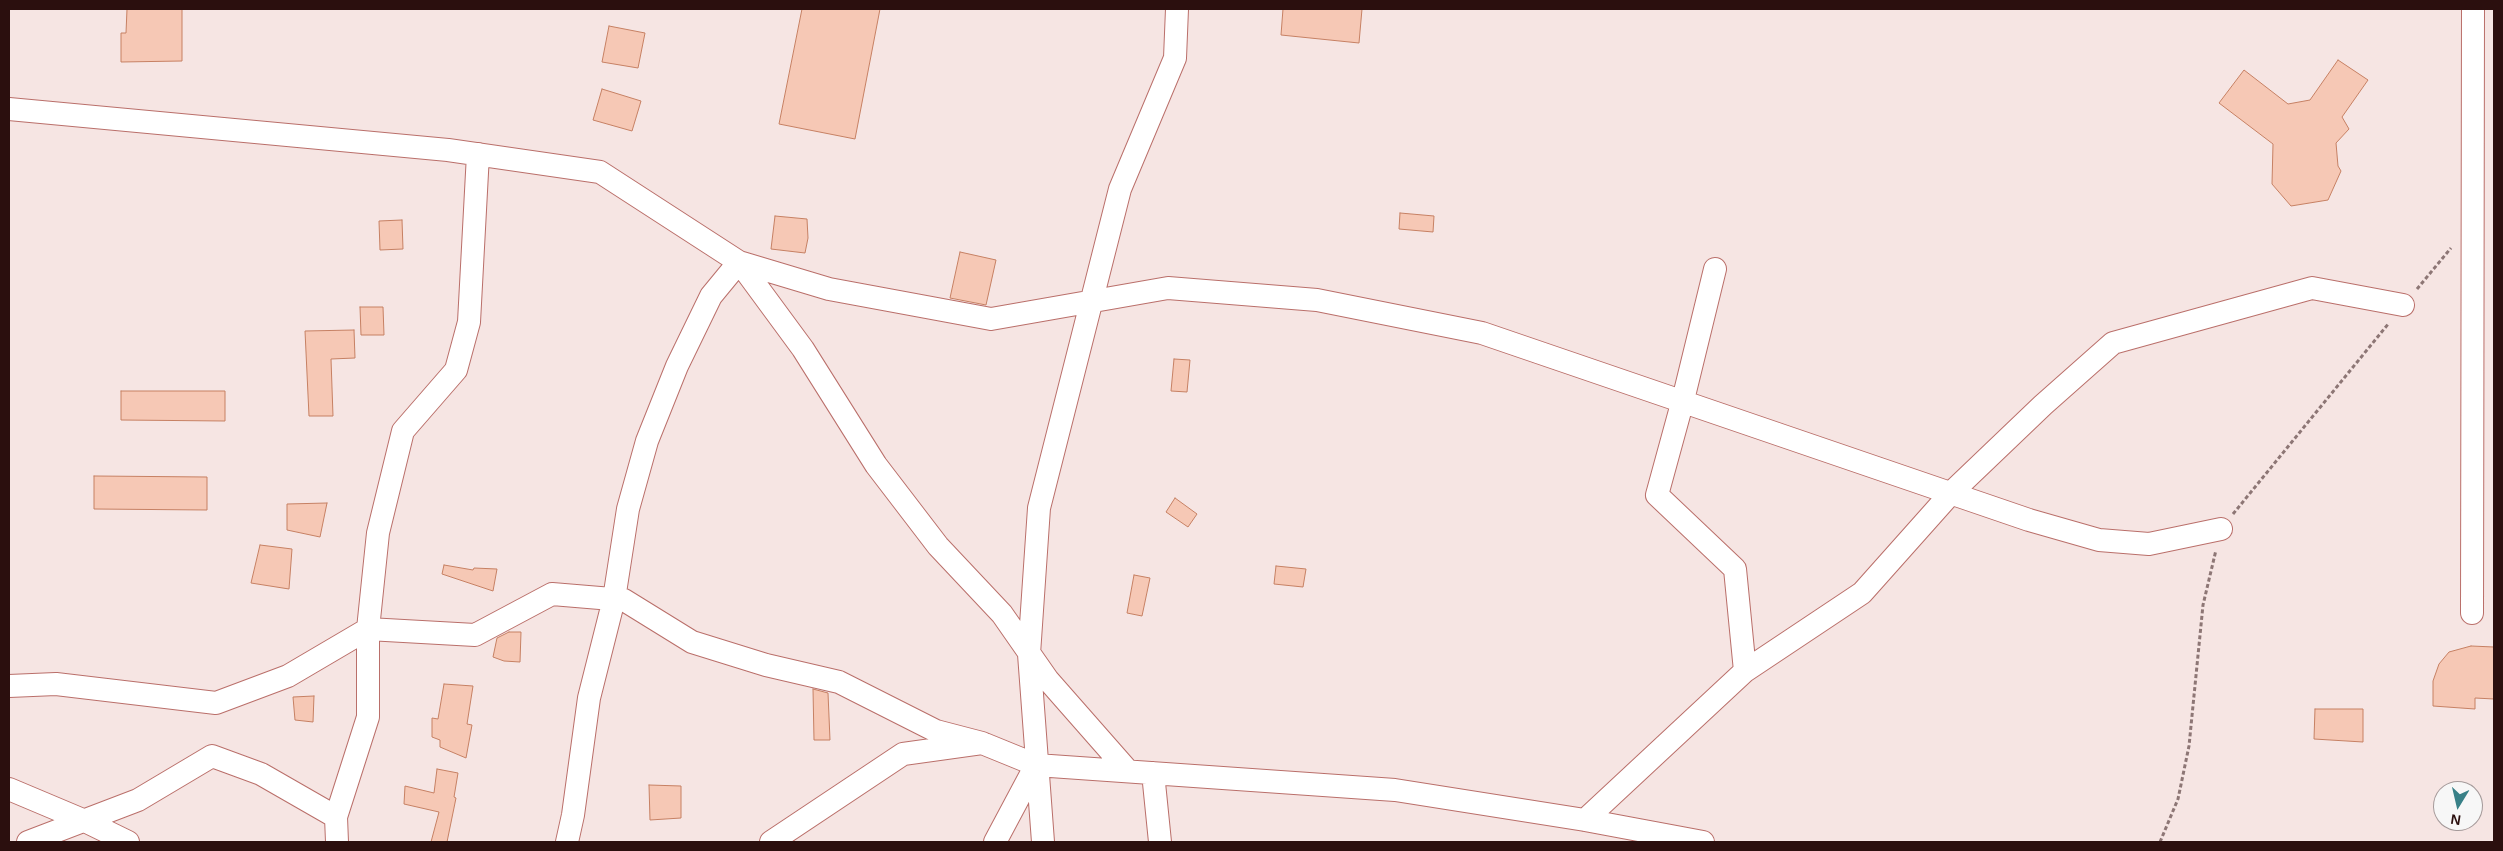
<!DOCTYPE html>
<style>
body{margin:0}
#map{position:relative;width:2503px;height:851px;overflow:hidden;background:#f6e5e3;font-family:Arial,sans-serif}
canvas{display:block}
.frame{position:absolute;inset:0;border:10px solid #2b0f0e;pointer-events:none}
.north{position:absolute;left:2433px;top:781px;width:50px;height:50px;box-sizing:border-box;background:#f7f7f7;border:1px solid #a59a9a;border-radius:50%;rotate:189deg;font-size:14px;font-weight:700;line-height:20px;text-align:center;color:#2b0f0e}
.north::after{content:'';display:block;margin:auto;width:18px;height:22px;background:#388087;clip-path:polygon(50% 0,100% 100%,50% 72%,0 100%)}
</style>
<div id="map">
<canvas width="2503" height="851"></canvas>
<div class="frame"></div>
<div class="north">N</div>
</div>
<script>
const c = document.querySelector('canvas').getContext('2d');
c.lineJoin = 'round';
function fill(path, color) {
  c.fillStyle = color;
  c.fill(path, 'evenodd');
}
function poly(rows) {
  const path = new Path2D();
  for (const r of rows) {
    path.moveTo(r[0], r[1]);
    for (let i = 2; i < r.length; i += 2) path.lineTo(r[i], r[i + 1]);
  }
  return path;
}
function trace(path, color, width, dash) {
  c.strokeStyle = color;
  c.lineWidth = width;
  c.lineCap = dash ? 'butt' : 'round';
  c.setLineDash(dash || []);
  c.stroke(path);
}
const building = poly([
 [127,9,182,9,182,61,121,62,121,33,126,33,127,9],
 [802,9,880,9,855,139,779,124,802,9],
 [1283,9,1362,9,1359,43,1281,35,1283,9],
 [609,26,645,33,638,68,602,62,609,26],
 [2338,60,2368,80,2342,117,2349,129,2336,143,2338,166,2341,171,2328,200,2291,206,2272,184,2273,144,2219,103,2244,70,2288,104,2310,100,2338,60],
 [602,89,641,101,632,131,593,120,602,89],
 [1400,213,1434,216,1433,232,1399,229,1400,213],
 [775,216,807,219,808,238,805,253,771,249,775,216],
 [402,220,403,249,380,250,379,221,402,220],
 [960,252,996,260,986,305,950,298,960,252],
 [360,307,383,307,384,335,361,335,360,307],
 [354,330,355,358,331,359,333,416,309,416,305,331,354,330],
 [1174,359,1190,360,1187,392,1171,391,1174,359],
 [121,391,225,391,225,421,121,420,121,391],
 [94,476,207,477,207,510,94,509,94,476],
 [1175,498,1197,514,1188,527,1166,512,1175,498],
 [327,503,320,537,287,530,287,504,327,503],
 [260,545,292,549,289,589,251,583,260,545],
 [444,565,473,570,474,568,497,569,493,591,442,574,444,565],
 [1276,566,1306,569,1303,587,1274,584,1276,566],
 [1134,575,1150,578,1142,616,1127,613,1134,575],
 [509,632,521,632,520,662,504,661,493,657,497,638,509,632],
 [2471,646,2494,647,2494,699,2475,698,2475,709,2433,706,2433,681,2439,664,2449,652,2471,646],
 [444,684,473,686,467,724,472,725,466,758,440,747,440,740,432,737,432,718,438,719,444,684],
 [813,689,828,693,830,740,814,740,813,689],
 [314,696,313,722,295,720,293,697,314,696],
 [2315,709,2363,709,2363,742,2314,739,2315,709],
 [437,769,458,773,454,797,456,798,447,842,431,842,439,812,404,804,405,786,434,793,437,769],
 [649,785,681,786,681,818,650,820,649,785]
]);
const path = poly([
 [2417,289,2451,248],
 [2233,514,2389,323],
 [2160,842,2178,799,2189,746,2203,605,2216,550]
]);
const minor = poly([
 [9,109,448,150,600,172,739,262,829,289,991,319,1168,288,1317,300,1482,333,2029,520,2099,540,2149,544,2221,529],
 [1715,269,1683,400,1657,495,1735,569,1745,671],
 [2472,613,2473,9],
 [9,686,56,684,216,703,288,676,368,629,475,635,552,594,624,600,692,642,766,665,839,682,936,731,982,743],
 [1153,773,1160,842],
 [9,789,85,821,128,842],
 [1585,820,1745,671,1862,593,1952,492,2043,405,2113,343,2312,288,2403,305],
 [28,842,138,800,212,756,261,774,336,817],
 [337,842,336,817,368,717,368,629,378,533,403,431,456,370,469,322,478,154],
 [567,842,573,815,589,698,614,599,628,509,647,441,677,366,711,296,739,262,803,349,876,465,938,546,1002,614,1048,680,1128,771],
 [771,842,903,754,982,743,1036,765,1395,790,1585,820,1703,842],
 [995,842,1036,765],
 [1043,842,1029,654,1039,508,1120,189,1175,58,1177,9]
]);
fill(building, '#f6c8b5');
trace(building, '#c68063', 1);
trace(minor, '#ba6f6a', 24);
trace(path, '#8d7675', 3, [4, 2.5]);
trace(minor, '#fff', 22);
</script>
